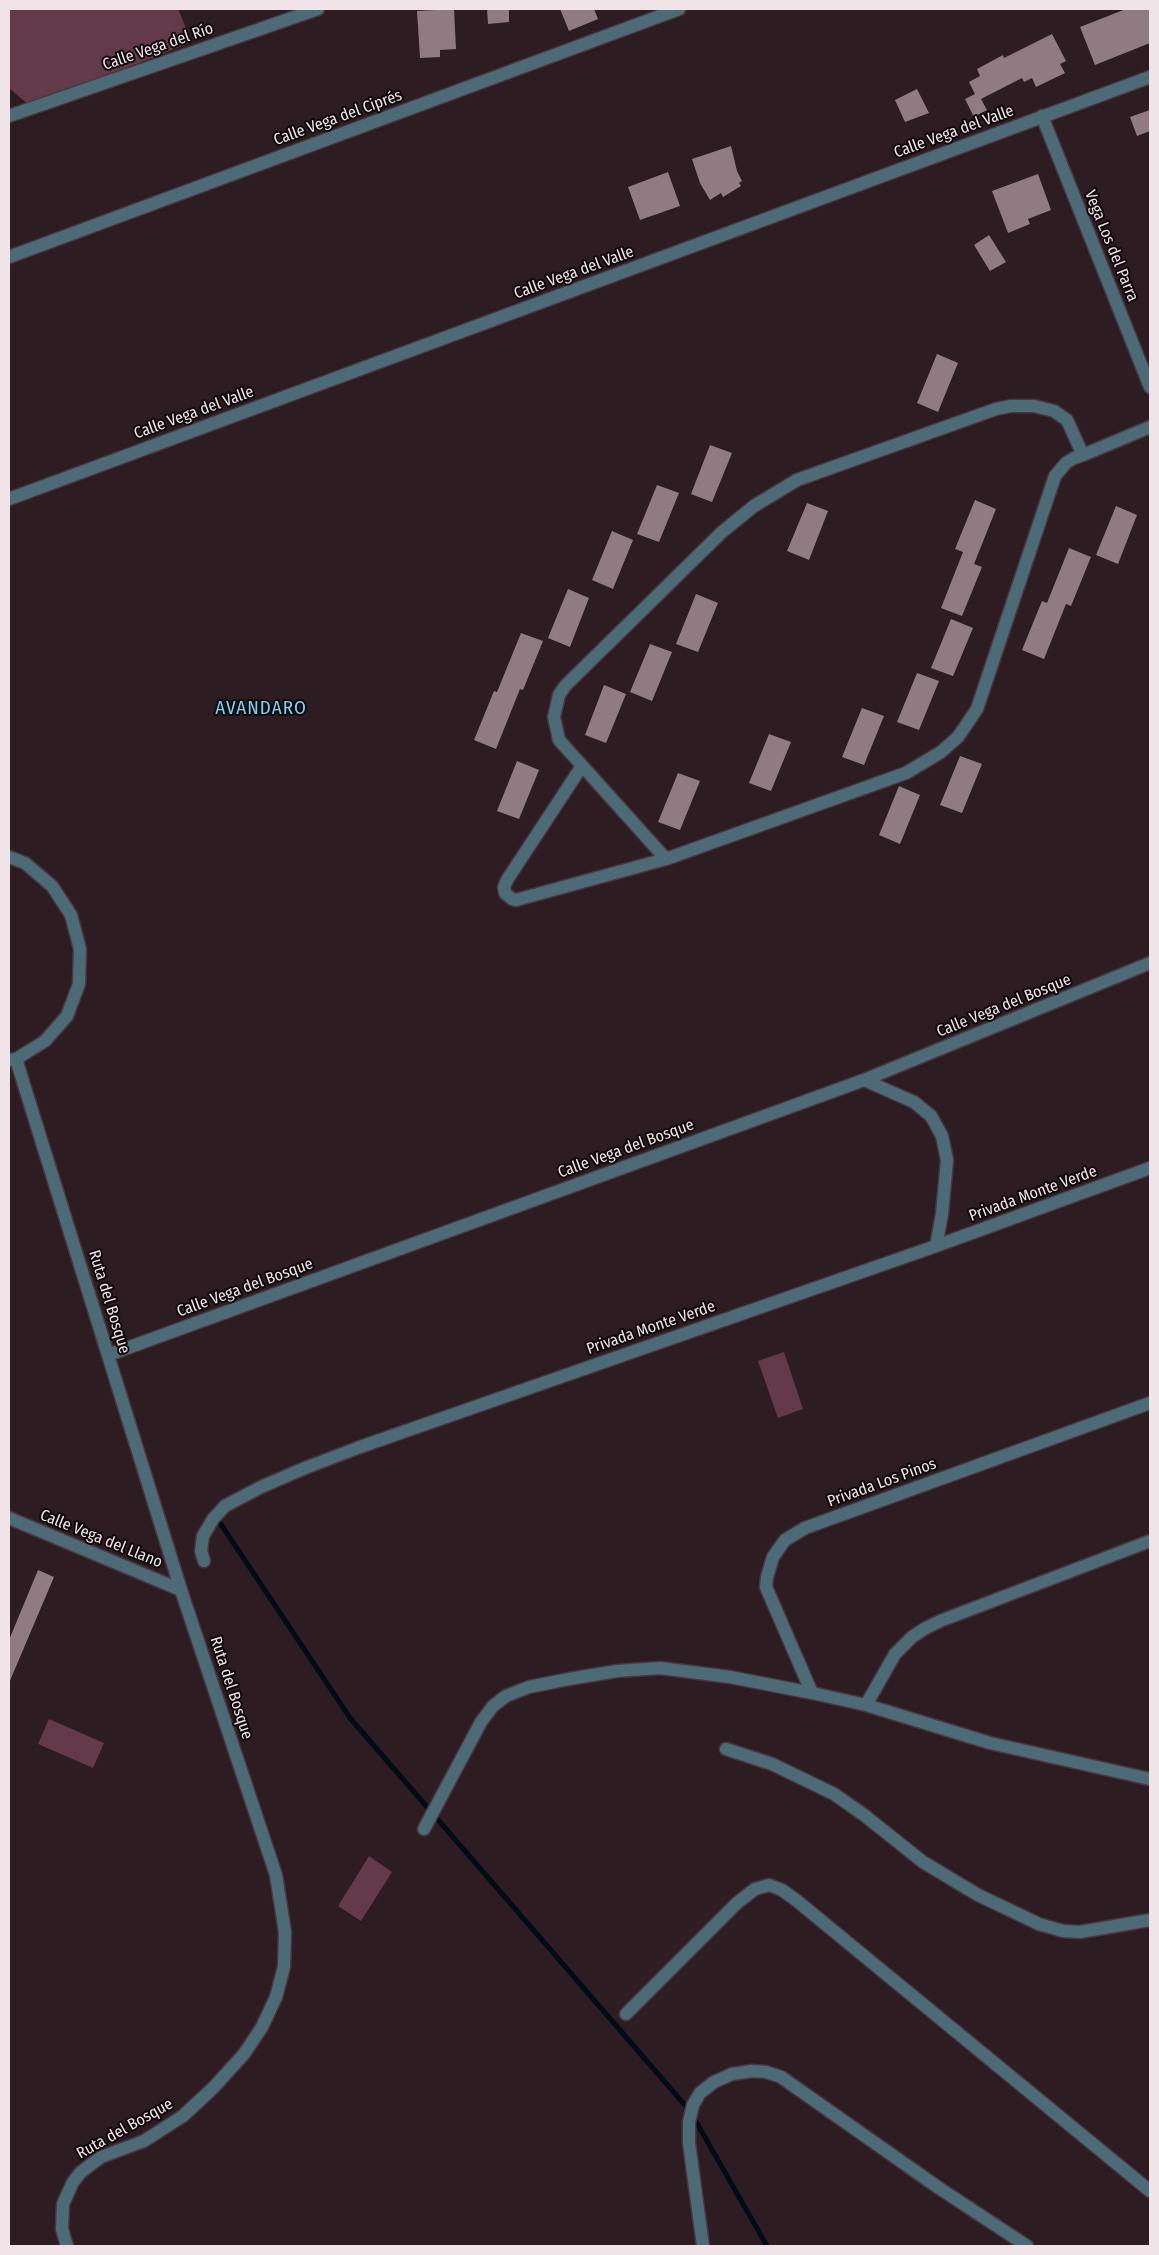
<!DOCTYPE html>
<meta charset="utf-8">
<style>
body{margin:0}
#map{position:relative;width:1159px;height:2255px;overflow:hidden;background:#2d1c22;font-family:"Fira Sans Condensed",sans-serif}
canvas{display:block}
.frame{position:absolute;inset:0;border:10px solid #f1e4e8;pointer-events:none}
</style>
<div id="map">
<canvas width="1159" height="2255"></canvas>
<div class="frame"></div>
</div>
<script>
const c = document.querySelector('canvas').getContext('2d');
c.lineJoin = 'round';
function fill(path, color) {
  c.fillStyle = color;
  c.fill(path, 'evenodd');
}
function poly(rows) {
  const path = new Path2D();
  for (const r of rows) {
    path.moveTo(r[0], r[1]);
    for (let i = 2; i < r.length; i += 2) path.lineTo(r[i], r[i + 1]);
  }
  return path;
}
function trace(path, color, width, dash) {
  c.strokeStyle = color;
  c.lineWidth = width;
  c.lineCap = dash ? 'butt' : 'round';
  c.setLineDash(dash || []);
  c.stroke(path);
}
function label(font, color, halo, rows, align = 'center') {
  c.font = font + ' "Fira Sans Condensed",sans-serif';
  c.lineWidth = 4;
  c.setLineDash([]);
  c.textBaseline = 'middle';
  c.strokeStyle = halo;
  c.fillStyle = color;
  for (const [text, x, y, turn = 0] of rows) {
    c.save();
    c.translate(x, y);
    c.rotate((+turn || 0) * Math.PI / 180);
    c.textAlign = isNaN(turn) ? turn : align;
    if (halo) c.strokeText(text, 0, 0);
    c.fillText(text, 0, 0);
    c.restore();
  }
}
const green = poly([
 [9,9,178,9,192,42,30,106,9,88],
 [784,1352,803,1409,778,1418,758,1361],
 [49,1719,104,1743,93,1768,38,1744],
 [369,1856,392,1872,361,1921,338,1906]
]);
const stream = poly([
 [220,1523,350,1718,690,2111,767,2246]
]);
const building = poly([
 [454,9,456,49,440,50,440,57,420,58,417,11],
 [487,9,509,9,509,22,488,24],
 [560,9,594,9,598,19,569,31],
 [1126,9,1150,9,1150,43,1095,65,1080,27],
 [1052,34,1066,61,1060,64,1065,73,1036,87,1032,78,1024,82,1022,78,981,99,987,110,974,117,965,99,975,94,969,82,980,76,977,69,1003,55,1004,58],
 [917,89,929,113,905,122,895,100],
 [1150,110,1150,131,1137,136,1130,117],
 [731,146,737,171,742,181,739,183,741,186,723,197,721,193,710,200,700,183,692,159],
 [668,172,680,206,640,220,628,187],
 [1038,174,1051,210,1028,219,1030,224,1008,233,992,191],
 [989,235,1006,262,990,271,974,245],
 [937,354,958,363,938,412,917,403],
 [710,445,732,453,712,502,691,494],
 [657,485,679,493,659,542,637,534],
 [975,500,996,509,974,564,982,567,962,616,941,608,963,552,955,549],
 [807,503,828,511,809,560,787,551],
 [1116,506,1137,515,1118,564,1096,555],
 [612,531,633,540,613,589,592,580],
 [1069,548,1091,557,1071,606,1066,604,1044,659,1022,650,1042,601,1047,603],
 [568,589,589,598,570,647,548,638],
 [696,594,718,603,698,652,676,644],
 [951,619,973,628,953,676,931,668],
 [521,633,543,641,523,690,520,689,496,749,474,740,494,691,497,692],
 [650,644,672,652,652,701,630,692],
 [917,673,939,681,919,730,897,722],
 [604,685,626,694,606,743,585,735],
 [862,708,884,716,864,765,842,757],
 [769,734,791,742,771,791,749,783],
 [960,756,982,764,962,813,940,805],
 [517,761,539,770,519,819,497,811],
 [678,773,700,781,680,830,658,822],
 [899,786,920,795,900,844,879,835],
 [38,1570,54,1577,9,1683,9,1640]
]);
const minor = poly([
 [9,116,318,9],
 [1042,116,1150,387],
 [9,257,679,9],
 [1083,455,1067,420,1054,411,1034,406,1011,406,996,409,797,480,754,506,722,532,565,686,559,695,554,717,559,740,666,859,906,773,941,752,958,737,977,709,1055,476,1066,463,1074,458,1083,455,1150,427],
 [9,499,1150,77],
 [582,766,507,880,504,887,505,893,512,899,516,900,666,859],
 [9,857,25,863,52,886,71,915,80,949,79,984,67,1016,45,1041,16,1059,9,1060],
 [16,1059,181,1590,276,1875,285,1932,284,1967,276,1997,262,2027,244,2054,213,2088,183,2116,144,2141,101,2157,81,2172,73,2182,63,2204,62,2229,67,2246],
 [864,1080,914,1102,931,1116,942,1136,947,1160,942,1214,936,1246],
 [108,1355,864,1080,1150,963],
 [9,1518,181,1590],
 [204,1561,201,1551,203,1536,213,1519,225,1506,261,1487,305,1468,360,1447,936,1246,1150,1168],
 [812,1693,766,1587,767,1577,773,1557,785,1540,805,1528,1150,1403],
 [866,1705,895,1654,912,1637,924,1629,940,1621,1150,1541],
 [726,1749,772,1764,834,1794,864,1815,923,1862,978,1895,1039,1924,1063,1931,1080,1932,1150,1920],
 [424,1829,481,1722,493,1706,506,1696,529,1687,569,1679,617,1671,660,1668,730,1677,812,1693,866,1705,990,1743,1150,1779],
 [626,2014,737,1903,755,1889,769,1885,782,1890,796,1900,1150,2191],
 [703,2246,689,2143,689,2122,693,2105,700,2093,714,2082,732,2074,752,2071,766,2072,781,2077,939,2188,1027,2246]
]);
const streetNames = [
 ["Calle Vega del Río",158,47,-19],
 ["Calle Vega del Ciprés",338,118,-20],
 ["Calle Vega del Valle",954,132,-20],
 ["Vega Los del Parra",1111,246,68],
 ["Calle Vega del Valle",574,273,-20],
 ["Calle Vega del Valle",194,413,-20],
 ["Calle Vega del Bosque",1004,1006,-22],
 ["Calle Vega del Bosque",626,1149,-20],
 ["Privada Monte Verde",1033,1194,-20],
 ["Calle Vega del Bosque",245,1288,-20],
 ["Ruta del Bosque",109,1302,73],
 ["Privada Monte Verde",651,1328,-19],
 ["Privada Los Pinos",882,1483,-20],
 ["Calle Vega del Llano",101,1539,22],
 ["Ruta del Bosque",231,1688,72],
 ["Ruta del Bosque",125,2129,-29]
];
const quarterNames = [
 ["AVANDARO",261,709]
];
fill(green, '#64394a');
trace(stream, '#000c15', 5);
fill(building, '#907b82');
trace(minor, '#48383e', 15);
trace(minor, '#4d6a77', 12);
label('16px', '#f1e4e8', '#10090c', streetNames);
c.letterSpacing = '1px';
label('19px', '#7bd3f8', '#10090c', quarterNames);
c.letterSpacing = '0px';
</script>
